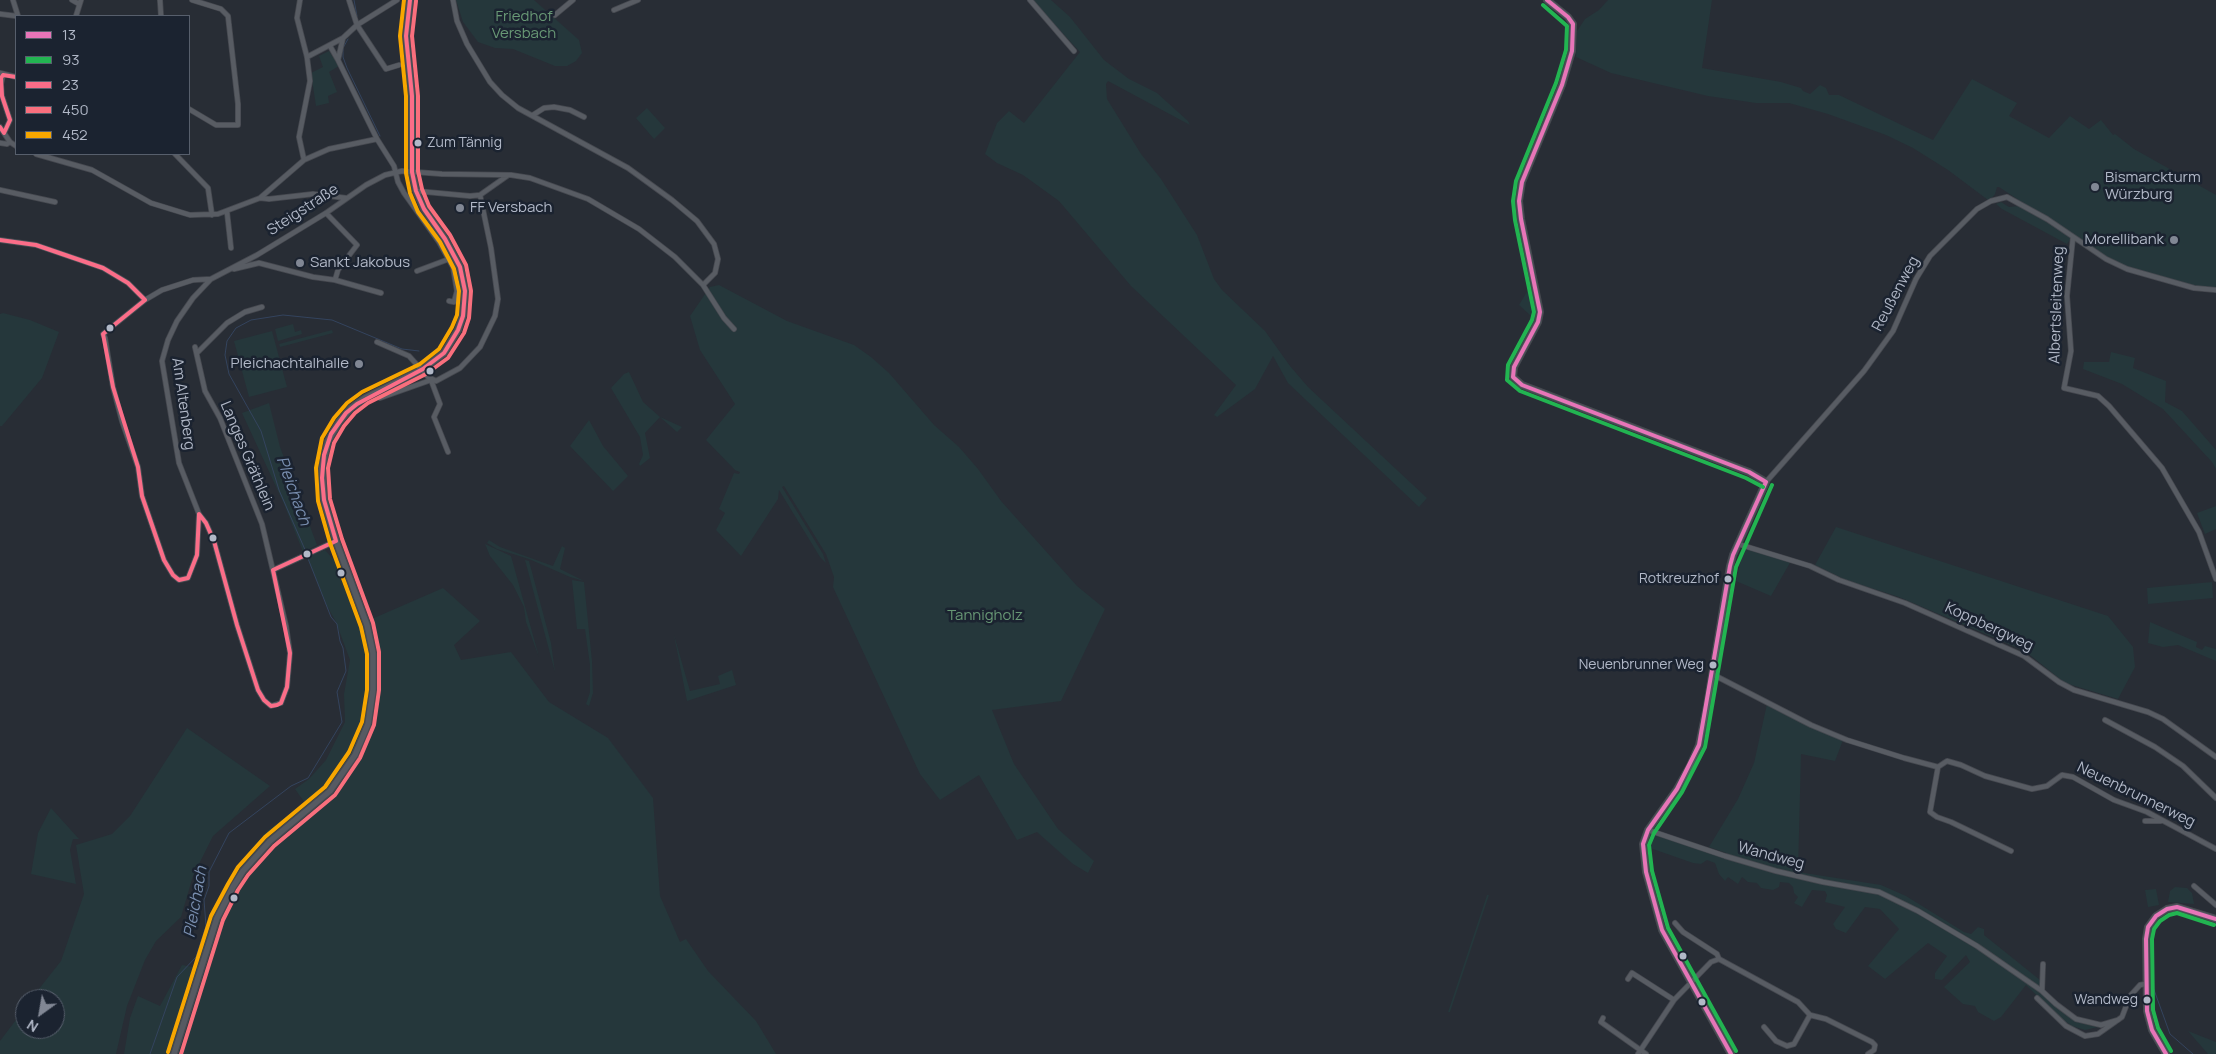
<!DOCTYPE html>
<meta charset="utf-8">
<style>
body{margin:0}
#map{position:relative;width:2216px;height:1054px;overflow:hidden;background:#282d35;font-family:Manrope,sans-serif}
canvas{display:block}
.legend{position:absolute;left:15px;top:15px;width:175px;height:140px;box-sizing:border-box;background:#1b2330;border:1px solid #575f6c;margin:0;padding:6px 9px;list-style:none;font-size:15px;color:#b1b8c7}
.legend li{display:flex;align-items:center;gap:10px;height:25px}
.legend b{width:25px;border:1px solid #575f6c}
.north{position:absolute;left:15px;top:989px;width:50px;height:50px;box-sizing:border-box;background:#1b2330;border:1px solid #575f6c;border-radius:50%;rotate:212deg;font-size:14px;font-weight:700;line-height:20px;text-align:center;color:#b1b8c7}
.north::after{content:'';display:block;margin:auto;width:18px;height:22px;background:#818794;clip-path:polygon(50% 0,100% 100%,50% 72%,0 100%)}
</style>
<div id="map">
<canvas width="2216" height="1054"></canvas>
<ul class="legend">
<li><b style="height:6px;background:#e775b8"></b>13</li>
<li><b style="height:6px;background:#22b451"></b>93</li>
<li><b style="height:6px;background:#fb6d88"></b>23</li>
<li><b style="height:6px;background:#f96f7d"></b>450</li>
<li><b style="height:6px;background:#f7a600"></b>452</li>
</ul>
<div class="north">N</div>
</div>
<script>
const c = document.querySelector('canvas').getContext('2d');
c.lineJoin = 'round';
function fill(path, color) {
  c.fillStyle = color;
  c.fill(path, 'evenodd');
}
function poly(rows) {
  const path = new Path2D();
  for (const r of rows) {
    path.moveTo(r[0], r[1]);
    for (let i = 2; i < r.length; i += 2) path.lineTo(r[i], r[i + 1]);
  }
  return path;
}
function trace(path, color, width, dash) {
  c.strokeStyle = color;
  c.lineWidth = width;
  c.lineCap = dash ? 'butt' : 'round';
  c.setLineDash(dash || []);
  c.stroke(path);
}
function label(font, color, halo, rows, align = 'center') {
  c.font = font + ' Manrope,sans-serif';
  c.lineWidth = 5;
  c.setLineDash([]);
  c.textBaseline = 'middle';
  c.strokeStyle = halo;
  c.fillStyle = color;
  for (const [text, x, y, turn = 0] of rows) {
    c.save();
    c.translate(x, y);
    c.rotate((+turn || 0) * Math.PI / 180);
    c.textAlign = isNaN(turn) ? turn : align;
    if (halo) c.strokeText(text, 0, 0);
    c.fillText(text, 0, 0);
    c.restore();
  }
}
const green = poly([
 [456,0,534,0,579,40,582,53,576,61,567,66,555,66,513,49,495,48,478,42,463,22],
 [1032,0,1051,0,1070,17,1104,60,1129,79,1157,93,1188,121,1190,125,1108,81,1106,84,1107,99,1141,154,1161,179,1197,235,1214,279,1222,290,1265,331,1290,366,1308,387,1427,498,1419,507,1288,383,1273,356,1255,389,1217,417,1214,415,1236,385,1131,286,1059,201,1023,175,997,163,985,154,997,123,1009,111,1024,123,1080,52],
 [1608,0,1712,0,1702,68,1781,82,1801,88,1803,91,1810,94,1820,85,1826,88,1829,95,1839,95,1933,140,1972,79,2017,103,2009,116,2049,138,2070,116,2089,129,2101,120,2113,135,2115,134,2134,149,2216,195,2216,288,2194,286,2129,268,2096,251,1999,187,1997,187,1995,194,1991,199,1988,200,1948,170,1913,148,1886,135,1828,114,1789,103,1756,103,1708,96,1611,73,1576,57,1577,31,1585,19,1599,10],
 [329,51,339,66,329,72,337,92,328,96,329,103,316,106,311,73,323,67,319,56],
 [647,108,665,128,654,139,636,118],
 [2001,202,2009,207,2019,206,2049,223,2071,238,2067,244,2002,209,1996,204],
 [719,285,787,321,854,345,871,357,889,373,934,425,959,447,978,469,1001,501,1077,586,1105,609,1061,701,992,710,1014,764,1058,829,1094,861,1088,873,1073,864,1037,832,1017,840,979,775,940,800,920,774,833,587,834,577,826,554,784,486,782,487,823,554,826,563,820,557,779,490,778,499,741,556,716,530,725,513,719,509,734,473,739,474,740,472,735,470,706,440,735,404,700,350,690,316,710,287],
 [1528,290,1535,292,1538,311,1535,324,1510,368,1532,323,1530,315,1519,305],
 [3,313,30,320,59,332,42,378,2,426,0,426,0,314],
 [293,324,295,332,301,330,302,334,278,341,275,329],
 [332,330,333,333,280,347,279,344],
 [272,331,287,387,249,397,234,341],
 [2111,352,2135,358,2133,368,2166,381,2165,402,2182,411,2216,450,2216,469,2212,462,2163,409,2122,384,2083,369,2084,362,2109,362],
 [629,372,643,402,660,417,682,427,677,432,660,417,645,433,650,458,640,466,639,464,643,455,640,437,611,388,624,374],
 [269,403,280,447,317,545,303,552,284,504,242,413],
 [589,420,603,446,628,476,613,491,570,446],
 [2216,506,2216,529,2205,534,2197,513],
 [1836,527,2108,616,2133,647,2135,667,2118,699,2065,683,2025,651,1899,597,1846,580,1815,565],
 [489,540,500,547,553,566,562,546,565,548,560,569,584,581,570,577,529,559,497,549,487,543],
 [485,544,511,556,539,657,526,622,524,607,513,585,490,556],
 [1744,547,1791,561,1771,596,1736,581],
 [325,550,334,560,358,625,443,588,480,621,454,645,461,660,511,652,549,702,608,738,653,798,660,896,680,942,686,939,708,971,756,1021,776,1054,124,1054,130,1018,138,996,160,1006,182,965,193,967,217,901,236,867,267,831,305,803,295,789,309,779,326,760,345,722,344,694,350,660,336,622,327,606,307,557],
 [525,560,529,561,551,643,555,672],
 [572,580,584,582,592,661,593,693,589,706,586,704,590,692,590,665,585,629,577,629],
 [2212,582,2213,598,2148,604,2147,588],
 [2150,622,2197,642,2196,647,2202,650,2205,646,2216,649,2216,661,2178,645,2163,647,2148,643],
 [674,635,690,691,720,684,718,676,732,670,736,685,687,701],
 [1767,704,1843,740,1835,761,1801,754,1798,872,1881,885,1906,896,1964,932,1971,934,1978,927,1984,929,1984,935,2040,980,2041,992,2063,1012,2084,1024,2098,1027,2085,1030,2072,1026,2059,1017,2026,985,2001,1017,1994,1021,1978,1012,1975,1006,1963,1004,1944,987,1970,962,1966,955,1942,980,1935,979,1935,973,1947,956,1928,943,1885,979,1868,966,1899,929,1880,909,1865,907,1846,933,1836,929,1833,924,1845,907,1825,902,1827,895,1825,891,1812,890,1802,907,1794,903,1798,897,1794,893,1793,887,1789,883,1780,882,1779,887,1773,890,1761,888,1757,883,1748,882,1742,877,1738,884,1728,877,1725,881,1719,874,1715,863,1707,860,1701,864,1693,863,1650,848,1655,834,1726,857,1729,854,1709,847,1738,799,1754,763],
 [187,728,270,786,213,836,193,876,181,917,156,941,145,960,127,1006,116,1054,0,1054,0,1041,25,1008,25,1029,55,1029,55,999,31,999,61,961,84,894,76,845,112,834,130,816],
 [51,808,79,839,73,839,70,850,76,884,31,874,38,833],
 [2175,887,2187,888,2192,893,2194,904,2168,902,2170,891],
 [2156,889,2159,905,2148,907,2145,890],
 [1487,895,1489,895,1450,1012,1448,1012],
 [2188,1031,2216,1042,2216,1054,2208,1054]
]);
const stream = poly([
 [354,0,357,16],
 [348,39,343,48,343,57,347,68,380,136],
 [306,552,279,490,261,431,229,374,225,355,227,341,236,328,251,320,283,315,332,320,402,349,419,351],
 [150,1054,177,977,196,957,206,926,204,900,209,886,209,872,229,833,291,786,308,778,342,722,337,692,346,671,343,648,340,641,337,624,331,617,307,556],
 [2193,1054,2170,1034,2153,987,2150,936,2151,930,2156,923,2171,914,2180,914,2216,924]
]);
const street = poly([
 [13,0,18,16],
 [72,0,79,4],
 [160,0,161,16],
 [300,0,297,18,307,57,310,81,299,137,304,160],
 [349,0,357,25,386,69,399,65],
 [397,0,357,25,343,38,338,60,377,139,394,166,398,182,404,193,439,242,453,267,457,291,454,302,449,301],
 [453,0,457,21,467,44,490,82,502,95,518,108,628,168,672,200,697,221,714,244,718,259,715,273,703,285],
 [1030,0,1074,51],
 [614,10,638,0],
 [0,14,16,16],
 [555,15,573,0],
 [76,16,81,0],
 [330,46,338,60],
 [307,57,343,38],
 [0,73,16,77],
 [3,75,1,84,2,96,10,120,4,133],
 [189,109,216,125,238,125,238,104,228,16,221,9,192,0],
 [533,115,544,108,554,107,570,110,584,117],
 [0,127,10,142,16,146],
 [0,143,7,144,10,142],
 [36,154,92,170,151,203,190,215,218,214,260,198,269,199,313,194,346,198],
 [175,154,208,188,212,215],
 [0,190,55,202],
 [416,191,470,196,480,195,507,176],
 [260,198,304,160,329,149,377,139],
 [227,212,231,248],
 [326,213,357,245,338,270,335,280],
 [2073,237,2067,296,2071,351,2064,388,2098,396,2109,406,2162,468,2199,532,2216,579],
 [0,240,36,245,103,268,128,283,145,300],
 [234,269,259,263,313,277,335,280,381,293],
 [417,271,449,259],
 [377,342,409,356,428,377,436,381,460,368,480,347,495,316,498,299,491,248,480,195],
 [195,347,205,391,220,418,262,524,286,626,290,653,287,687,281,703,271,706,264,700,258,690,237,625,214,541,206,523,199,514,179,463,162,361,168,340,177,321,193,298,211,279,257,255,326,213,366,185,385,175,402,171,442,174,511,175,530,178,588,199,639,229,675,257,703,285,724,318,734,329],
 [197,353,227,323,245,312,262,307],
 [380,398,431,380,440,404,434,417,448,452],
 [1766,482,1864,371,1893,331,1916,279,1930,256,1977,209,1991,201,2007,197,2047,219,2106,259,2127,269,2194,288,2216,290],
 [199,514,197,555,188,578,179,580,173,575,164,560,142,496,138,467,122,421,113,387,105,338,103,334,145,300,162,290,193,280,211,279],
 [1738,544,1810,566,1839,580,1905,603,2024,656,2059,682,2074,690,2148,712,2163,719,2216,757],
 [273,570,336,541],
 [1712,674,1811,725,1847,740,1904,758,1938,767,1947,761,1961,765,1985,776,2032,789,2047,786,2062,775,2073,777,2114,800,2147,812,2216,849],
 [2105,720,2155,747,2183,766,2216,798],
 [1938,767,1930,812,1937,817,1951,822,2011,851],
 [2145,821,2161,821],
 [1648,830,1725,856,1776,871,1823,882,1879,892,1918,911,1977,946,2042,991,2056,1004,2076,1019,2101,1025,2118,1020],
 [2194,886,2216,905],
 [1675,923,1683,932,1717,954,1719,959],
 [1628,979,1632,973,1674,1000],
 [2042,991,2043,964],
 [2037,998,2066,1026,2085,1036,2098,1034,2122,1017,2130,996,2140,985,2145,984],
 [1603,1018,1601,1022,1646,1054],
 [1764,1027,1776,1041,1787,1046,1794,1044,1810,1015],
 [1638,1054,1674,1000,1711,962,1719,959,1798,1002,1810,1015,1826,1019,1872,1042,1875,1045,1874,1050,1868,1054]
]);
const secondary = poly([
 [1547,0,1568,17,1573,24,1572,51,1562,85,1522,182,1519,201,1521,219,1540,312,1538,322,1514,367,1513,377,1522,385,1749,472,1766,482,1733,555,1730,566,1707,706,1699,745,1690,766,1677,789,1648,830,1643,844,1646,872,1662,930,1731,1054],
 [174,1054,217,918,233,887,243,871,270,841,330,791,355,755,368,724,373,690,373,653,367,625,336,541,324,500,322,468,328,441,339,422,351,408,365,398,423,369,444,353,458,330,463,316,465,291,460,267,445,239,424,209,416,191,412,172,412,96,406,36,410,0],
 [2166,1054,2152,1030,2147,1011,2146,939,2148,927,2156,916,2167,909,2177,907,2216,919]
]);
const bus1 = poly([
 [1547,0,1568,17,1573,24,1572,51,1562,85,1522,182,1519,201,1521,219,1540,312,1538,322,1514,367,1513,377,1522,385,1749,472,1766,482],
 [1731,1054,1662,930,1646,872,1643,844,1648,830,1677,789,1699,745,1730,566,1733,555,1766,482],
 [2166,1054,2152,1030,2147,1011,2146,939,2148,927,2156,916,2167,909,2177,907,2216,919]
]);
const bus2 = poly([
 [1543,5,1567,26,1566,50,1556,83,1516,181,1513,201,1515,220,1534,312,1532,320,1508,365,1507,380,1520,391,1746,478,1763,487],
 [1736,1051,1668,928,1652,871,1649,845,1654,833,1682,792,1705,747,1736,567,1772,485],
 [2171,1051,2158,1028,2153,1010,2152,939,2154,929,2160,921,2169,915,2177,913,2214,925]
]);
const bus3 = poly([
 [0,127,4,133,10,120,2,96,1,78,3,75,16,77],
 [0,240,36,245,103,268,128,283,145,300,103,334,113,387,138,467,142,496,164,560,173,575,179,580,188,578,197,555,199,514],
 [199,514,206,523,214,541,237,625,258,690,264,700,271,706,277,705,281,703,287,687,290,653,273,570,336,541,324,500,322,478,324,455,331,434,346,413,357,404,423,369,444,353,458,330,463,316,465,291,460,267,445,239,424,209,416,191,412,172,412,96,406,36,410,0]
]);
const bus4 = poly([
 [181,1054,223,920,238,890,248,875,274,846,335,795,360,758,374,725,379,690,379,652,373,623,342,539,330,499,328,468,334,443,344,426,355,413,368,403,426,374,448,358,464,333,469,318,471,291,466,265,450,235,429,206,422,189,418,171,418,96,412,36,416,1]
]);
const bus5 = poly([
 [168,1052,211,916,228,884,238,867,265,837,325,787,349,752,362,722,367,690,367,654,361,627,330,543,318,501,316,468,322,438,334,418,347,403,362,392,420,364,439,349,452,327,457,315,459,291,454,269,440,242,418,212,410,193,406,173,406,96,400,36,404,0]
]);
const markers = [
 [418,143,4.5,"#b1b8c7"],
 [2095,187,5,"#818794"],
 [460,208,5,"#818794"],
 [2174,240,5,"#818794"],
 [300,263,5,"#818794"],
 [110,328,4.5,"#b1b8c7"],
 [359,364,5,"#818794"],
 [430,371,4.5,"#b1b8c7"],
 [213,538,4.5,"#b1b8c7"],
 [307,554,4.5,"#b1b8c7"],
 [341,573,4.5,"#b1b8c7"],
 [1728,579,4.5,"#b1b8c7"],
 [1713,665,4.5,"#b1b8c7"],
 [234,898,4.5,"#b1b8c7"],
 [1683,956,4.5,"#b1b8c7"],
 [2147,1000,4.5,"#b1b8c7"],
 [1702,1002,4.5,"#b1b8c7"]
];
const busNames = [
 ["Zum Tännig",427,143,"left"],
 ["Rotkreuzhof",1719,579],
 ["Neuenbrunner Weg",1704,665],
 ["Wandweg",2138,1000]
];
const parkNames = [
 ["Friedhof",524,17],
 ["Versbach",524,34],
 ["Tannigholz",985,616]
];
const poiNames = [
 ["Bismarckturm",2105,178],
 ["Würzburg",2105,195],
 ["FF Versbach",470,208],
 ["Morellibank",2164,240,"right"],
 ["Sankt Jakobus",310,263],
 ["Pleichachtalhalle",349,364,"right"]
];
const streetNames = [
 ["Steigstraße",303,210,-33],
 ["Reußenweg",1896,294,-62],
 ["Albertsleitenweg",2057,305,-88],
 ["Am Altenberg",183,404,82],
 ["Langes Gräthlein",247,456,67],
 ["Koppbergweg",1989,627,25],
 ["Neuenbrunnerweg",2136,795,26],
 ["Wandweg",1771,856,15]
];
const waterNames = [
 ["Pleichach",293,491,70],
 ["Pleichach",196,902,-80]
];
fill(green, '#25373b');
trace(stream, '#34445e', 1);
trace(street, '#464950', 6);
trace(secondary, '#464950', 8);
trace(street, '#585c63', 4.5);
trace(secondary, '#565a62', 5.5);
trace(bus1, '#e775b8', 4);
trace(bus2, '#22b451', 4);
trace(bus3, '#fb6d88', 4);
trace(bus4, '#f96f7d', 4);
trace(bus5, '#f7a600', 4);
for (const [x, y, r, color] of markers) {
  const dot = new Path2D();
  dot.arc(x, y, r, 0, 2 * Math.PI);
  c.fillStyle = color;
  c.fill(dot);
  trace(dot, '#1b2330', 2);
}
label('14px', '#b1b8c7', '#1b2330', busNames, 'right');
label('15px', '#689875', '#1b2330', parkNames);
label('15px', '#b1b8c7', '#1b2330', poiNames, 'left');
label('15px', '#b1b8c7', '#1b2330', streetNames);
label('italic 16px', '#798eaf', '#1b2330', waterNames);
</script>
